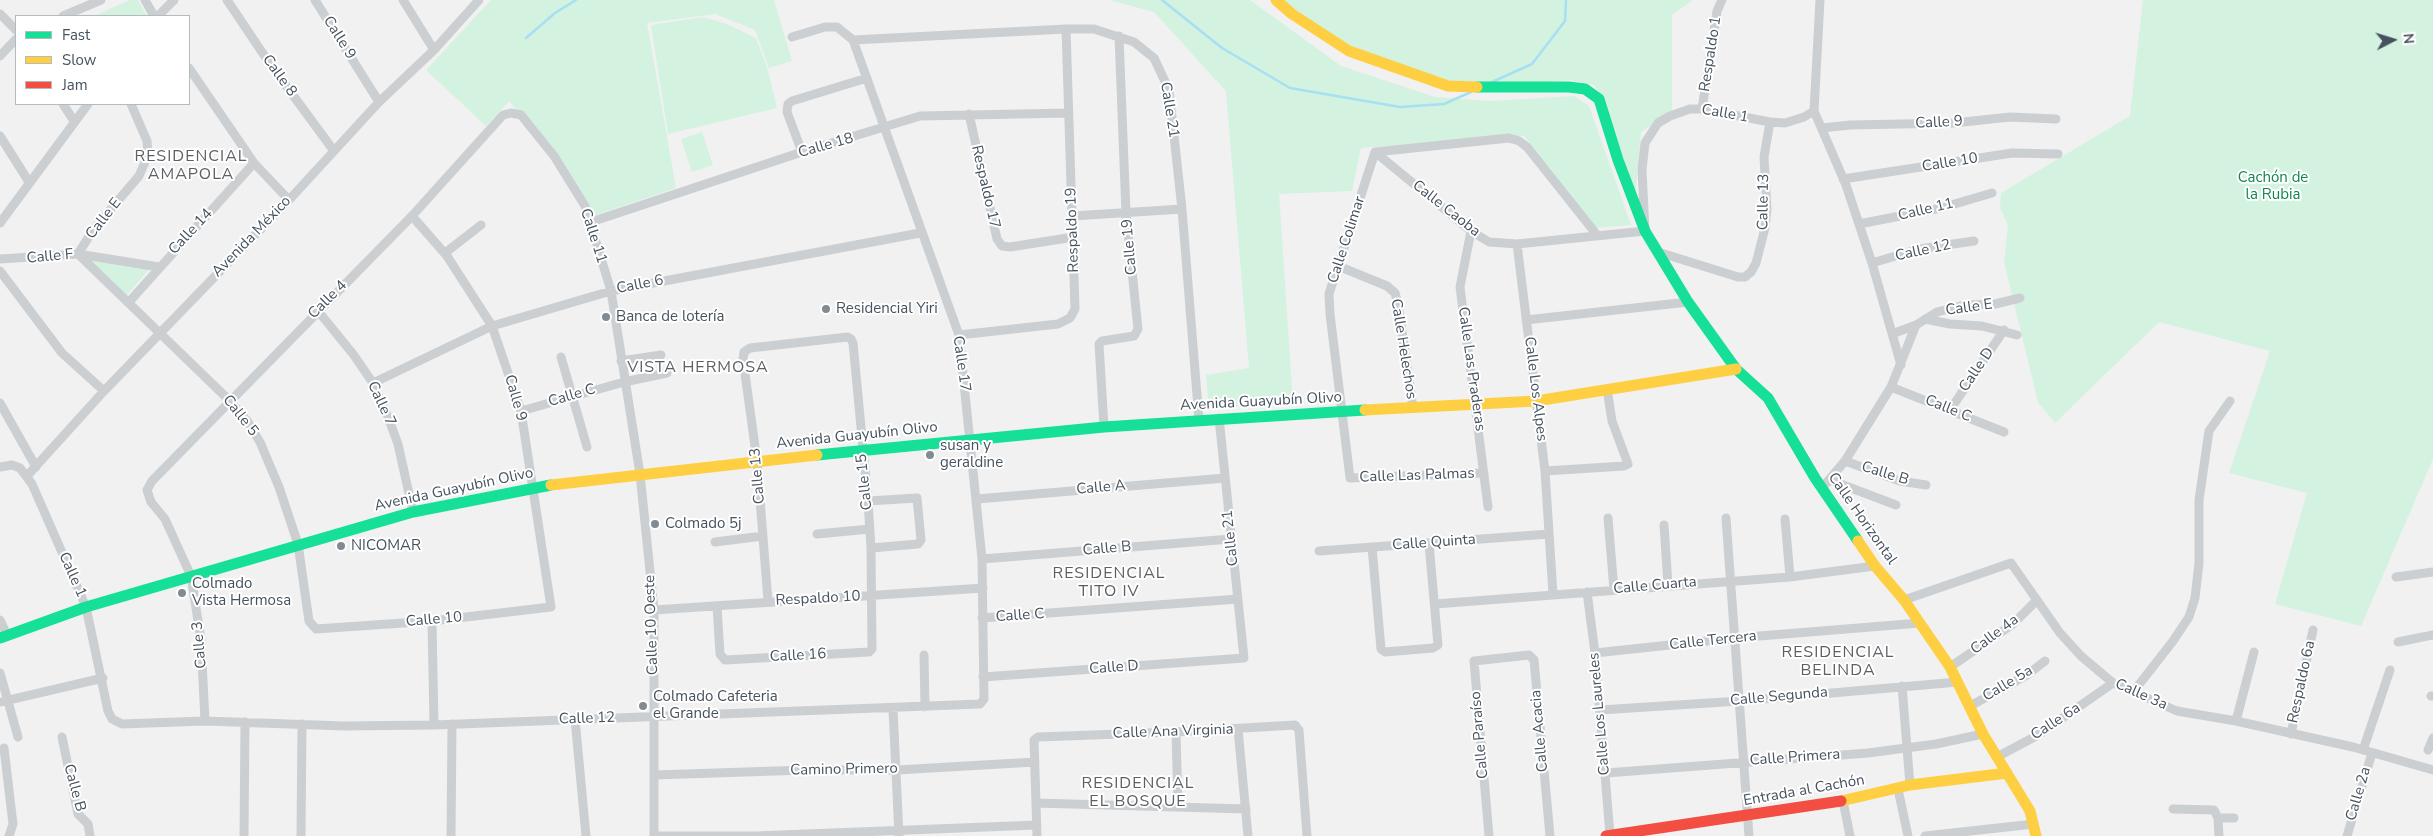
<!DOCTYPE html>
<meta charset="utf-8">
<style>
body{margin:0}
#map{position:relative;width:2433px;height:836px;overflow:hidden;background:#f1f1f1;font-family:"Nunito Sans",sans-serif}
canvas{display:block}
.legend{position:absolute;left:15px;top:15px;width:175px;height:90px;box-sizing:border-box;background:#fff;border:1px solid #b5babf;margin:0;padding:6px 9px;list-style:none;font-size:15px;color:#46525f}
.legend li{display:flex;align-items:center;gap:10px;height:25px}
.legend b{width:25px;border:1px solid #b5babf}
.north{position:absolute;left:2368px;top:15px;width:50px;height:50px;-webkit-text-stroke:4px #fff;paint-order:stroke;rotate:85deg;font-size:14px;font-weight:700;line-height:20px;text-align:center;color:#46525f}
.north::after{content:'';display:block;margin:auto;width:18px;height:22px;background:#46525f;clip-path:polygon(50% 0,100% 100%,50% 72%,0 100%)}
</style>
<div id="map">
<canvas width="2433" height="836"></canvas>
<ul class="legend">
<li><b style="height:6px;background:#16e098"></b>Fast</li>
<li><b style="height:6px;background:#ffcf43"></b>Slow</li>
<li><b style="height:6px;background:#f24e42"></b>Jam</li>
</ul>
<div class="north">N</div>
</div>
<script>
const c = document.querySelector('canvas').getContext('2d');
c.lineJoin = 'round';
function fill(path, color) {
  c.fillStyle = color;
  c.fill(path, 'evenodd');
}
function poly(rows) {
  const path = new Path2D();
  for (const r of rows) {
    path.moveTo(r[0], r[1]);
    for (let i = 2; i < r.length; i += 2) path.lineTo(r[i], r[i + 1]);
  }
  return path;
}
function trace(path, color, width, dash) {
  c.strokeStyle = color;
  c.lineWidth = width;
  c.lineCap = dash ? 'butt' : 'round';
  c.setLineDash(dash || []);
  c.stroke(path);
}
function label(font, color, halo, rows, align = 'center') {
  c.font = font + ' "Nunito Sans",sans-serif';
  c.lineWidth = 4;
  c.setLineDash([]);
  c.textBaseline = 'middle';
  c.strokeStyle = halo;
  c.fillStyle = color;
  for (const [text, x, y, turn = 0] of rows) {
    c.save();
    c.translate(x, y);
    c.rotate((+turn || 0) * Math.PI / 180);
    c.textAlign = isNaN(turn) ? turn : align;
    if (halo) c.strokeText(text, 0, 0);
    c.fillText(text, 0, 0);
    c.restore();
  }
}
const green = poly([
 [130,0,138,0,147,16,94,16],
 [491,0,774,0,792,61,769,68,755,30,715,14,647,23,676,188,593,216,553,147,509,101,486,126,426,70],
 [1110,0,1250,0,1341,66,1435,97,1491,101,1574,96,1589,106,1631,225,1596,228,1524,136,1361,148,1352,191,1279,194,1293,403,1209,408,1206,375,1249,368,1226,91,1154,12],
 [1280,0,1693,0,1672,15,1672,112,1641,132,1635,197,1613,130,1606,100,1593,85,1570,80,1494,88,1450,85,1351,50],
 [2143,0,2433,0,2433,459,2361,626,2275,604,2307,493,2229,473,2270,351,2159,322,2055,423,2038,402,2004,262,2008,225,2000,208,2001,193,2130,116],
 [703,17,727,24,756,38,767,67,777,108,668,134,651,25],
 [702,132,713,165,692,172,681,139],
 [86,257,152,266,126,296]
]);
const stream = poly([
 [1162,0,1222,48,1290,88,1400,107,1444,104,1471,92],
 [526,38,555,13,576,0],
 [1492,82,1532,64,1565,21,1566,0]
]);
const street = poly([
 [145,0,154,16],
 [227,0,270,64,334,151],
 [315,0,379,102],
 [403,0,434,50],
 [1820,0,1814,111,1846,185,1872,263,1901,365],
 [0,14,16,30],
 [63,16,101,0],
 [158,16,174,0],
 [853,40,1066,29,1094,29,1134,42,1154,58,1169,90,1182,209,1199,420],
 [0,56,16,39],
 [189,68,254,163,289,200],
 [63,104,74,121],
 [131,104,147,141,148,155,139,176,93,230,78,254,230,401,248,422,260,442,279,487,298,544,309,621,316,629,432,621,551,607,521,411,492,326,447,256,412,216],
 [1702,109,1717,11,1722,0],
 [969,114,997,239,1002,246,1010,247,1074,237],
 [1822,128,1850,125,1954,123,2010,117,2056,119],
 [0,136,29,182],
 [802,152,787,112,788,104,792,101,867,78],
 [1375,152,1471,231,1489,242,1517,244,1645,231,1642,170,1645,143,1658,123,1670,116,1690,109,1702,109,1770,122,1785,123,1804,117,1814,111],
 [1375,152,1329,294,1330,314,1350,478,1484,473],
 [1375,152,1509,138,1519,141,1527,147,1597,235],
 [1843,179,2012,153,2058,154],
 [1073,216,1182,209],
 [591,222,802,152,920,116,1069,113],
 [0,223,88,104],
 [1859,224,1941,208,1992,193],
 [1471,231,1460,287,1488,507],
 [1517,244,1545,471,1553,594],
 [1658,252,1738,277,1745,277,1751,272,1756,263,1765,228,1767,209,1764,157,1770,122],
 [445,253,481,225],
 [0,259,78,254,159,267],
 [1872,263,1919,249,1974,241],
 [1338,266,1387,286,1395,293,1398,304,1413,408],
 [0,271,62,353,104,391],
 [129,302,254,163],
 [318,311,353,354,373,383,388,417,398,444,413,512],
 [1925,319,1950,324,1982,326,2017,335],
 [1526,320,1688,302],
 [1892,334,1916,325,1937,312,1964,305,1995,304,2020,298],
 [959,335,1058,324,1070,318,1075,309,1066,29],
 [561,357,587,447],
 [621,361,661,355],
 [373,383,492,326,611,291,920,233],
 [1891,387,2004,432],
 [0,403,36,467],
 [1950,410,2004,330],
 [521,411,624,382,667,373],
 [1104,427,1099,344,1102,341,1134,336,1138,329,1126,213,1119,36],
 [1845,461,1900,481,1926,485],
 [0,467,12,465,20,468,32,484,86,607,108,711,112,719,122,724,205,721,344,726,434,725,980,704,984,699,982,559,959,335,853,40,837,27,825,27,792,37],
 [1545,471,1624,466,1628,464,1612,421,1607,389],
 [27,476,104,391,289,200,379,102,434,50,479,0],
 [1830,480,1896,505],
 [1822,488,1845,461,1891,387,1916,325],
 [977,499,1225,478],
 [868,501,917,498,921,540,918,544,871,548],
 [1608,518,1614,590],
 [1726,518,1749,836],
 [1785,519,1790,577],
 [1664,525,1668,585],
 [817,534,870,529],
 [715,542,763,536],
 [1372,547,1381,649,1385,652,1433,648,1438,645,1429,544],
 [1319,551,1549,534],
 [982,559,1231,539],
 [2396,577,2433,572],
 [1587,592,1595,653,1610,835],
 [1904,600,2011,563,2060,633,2081,656,2113,683,2177,711,2236,721,2353,747,2433,770],
 [1435,604,1790,577,1875,566],
 [717,606,720,654,725,660,869,652,872,649,871,548,868,501,853,343,851,339,848,337,750,348,744,352,743,359,757,461,768,601],
 [654,610,983,588],
 [982,618,1238,599],
 [0,620,7,635],
 [432,621,434,725],
 [2398,642,2433,635],
 [1595,653,1735,638,1920,623],
 [924,655,925,707],
 [1950,667,2013,624,2037,600],
 [0,673,18,737],
 [983,677,1244,658,1219,418],
 [1902,686,1910,785],
 [2134,691,2173,641,2189,617,2195,598,2199,563,2199,500,2209,431,2230,401],
 [2431,696,2433,696],
 [0,702,103,678],
 [1970,706,2027,675,2045,661],
 [893,709,899,836],
 [1600,710,1740,701,1958,682],
 [575,719,586,836],
 [205,721,201,640,191,576,165,519,151,502,147,490,152,481,412,216,503,115,511,113,521,115,554,156,585,206,611,291,640,474,654,610,654,836],
 [2236,721,2254,652],
 [1238,729,1248,836],
 [1176,732,1178,806],
 [2291,734,2313,630],
 [62,737,78,814,88,824,90,836],
 [4,748,13,824,9,836],
 [2363,750,2390,670],
 [2428,750,2433,738],
 [1997,757,2038,735,2113,683],
 [1606,773,1868,753,1936,744,1983,734],
 [654,775,806,770,897,770,1035,762],
 [1898,789,1908,836],
 [1843,801,1850,836],
 [1036,803,1246,809],
 [2173,809,2214,810,2218,818],
 [244,836,245,722],
 [301,836,302,724],
 [451,836,452,724],
 [654,836,755,836,1037,825],
 [1037,836,1034,740,1038,737,1176,732,1295,725,1299,730,1307,836],
 [1489,836,1474,661,1529,655,1534,660,1550,836],
 [1925,836,2034,824],
 [2219,836,2218,818,2234,818],
 [2347,836,2372,753]
]);
const fast = poly([
 [1477,87,1569,87,1585,89,1599,99,1618,160,1645,231,1688,302,1736,369,1768,398,1815,478,1858,541],
 [817,455,1104,427,1365,410],
 [0,638,86,607,413,512,551,485]
]);
const slow = poly([
 [1276,0,1292,14,1349,51,1448,86,1477,87],
 [1365,410,1536,401,1736,369],
 [551,485,817,455],
 [1858,541,1875,566,1904,600,1950,667,1983,734,2030,811,2036,836],
 [1841,801,1910,785,2007,773]
]);
const jam = poly([
 [1606,836,1841,801]
]);
const markers = [
 [826,309,5,"#828a92"],
 [606,317,5,"#828a92"],
 [930,455,5,"#828a92"],
 [655,524,5,"#828a92"],
 [341,546,5,"#828a92"],
 [182,593,5,"#828a92"],
 [643,706,5,"#828a92"]
];
const streetNames = [
 ["Calle 9",339,38,58],
 ["Respaldo 1",1711,54,-81],
 ["Calle 8",279,76,54],
 ["Calle 21",1169,110,81],
 ["Calle 1",1725,114,10],
 ["Calle 9",1939,123,-3],
 ["Calle 18",826,146,-16],
 ["Calle 10",1950,163,-9],
 ["Respaldo 17",985,187,77],
 ["Calle 13",1764,202,-89],
 ["Calle Caoba",1446,209,38],
 ["Calle 11",1926,210,-13],
 ["Calle E",104,219,-52],
 ["Respaldo 19",1073,230,-92],
 ["Calle 14",191,232,-47],
 ["Calle 11",593,236,72],
 ["Avenida México",252,237,-46],
 ["Calle Colimar",1347,240,-72],
 ["Calle 19",1130,247,-95],
 ["Calle 12",1923,251,-12],
 ["Calle F",50,257,-5],
 ["Calle 6",640,285,-11],
 ["Calle 4",328,300,-45],
 ["Calle E",1969,308,-8],
 ["Calle Helechos",1403,349,81],
 ["Calle 17",961,364,82],
 ["Calle Las Praderas",1471,369,82],
 ["Calle D",1977,370,-56],
 ["Calle Los Alpes",1535,389,83],
 ["Calle C",572,396,-16],
 ["Calle 9",515,398,74],
 ["Avenida Guayubín Olivo",1261,402,-3],
 ["Calle 7",381,404,65],
 ["Calle C",1948,409,22],
 ["Calle 5",240,416,52],
 ["Avenida Guayubín Olivo",857,436,-6],
 ["Calle B",1885,474,17],
 ["Calle 13",758,476,-95],
 ["Calle Las Palmas",1417,476,-2],
 ["Calle 15",865,482,-96],
 ["Calle A",1101,488,-5],
 ["Avenida Guayubín Olivo",454,490,-12],
 ["Calle Horizontal",1862,519,55],
 ["Calle 21",1231,538,-96],
 ["Calle Quinta",1434,543,-4],
 ["Calle B",1107,549,-5],
 ["Calle 1",72,575,66],
 ["Calle Cuarta",1655,586,-5],
 ["Respaldo 10",818,599,-3],
 ["Calle C",1020,616,-4],
 ["Calle 10",434,620,-5],
 ["Calle 10 Oeste",652,625,-92],
 ["Calle 4a",1995,635,-37],
 ["Calle Tercera",1713,641,-6],
 ["Calle 3",200,645,-95],
 ["Calle 16",798,656,-3],
 ["Calle D",1114,668,-4],
 ["Respaldo 6a",2302,682,-78],
 ["Calle 5a",2008,684,-31],
 ["Calle 3a",2141,695,24],
 ["Calle Segunda",1779,697,-5],
 ["Calle Los Laureles",1600,714,-95],
 ["Calle 12",587,719,-2],
 ["Calle 6a",2056,722,-33],
 ["Calle Acacia",1540,731,-95],
 ["Calle Ana Virginia",1173,732,-2],
 ["Calle Paraíso",1480,735,-95],
 ["Calle Primera",1795,758,-4],
 ["Camino Primero",844,770,-1],
 ["Calle B",74,788,75],
 ["Entrada al Cachón",1804,791,-10],
 ["Calle 2a",2359,794,-74]
];
const parkNames = [
 ["Cachón de",2273,178],
 ["la Rubia",2273,195]
];
const poiNames = [
 ["Residencial Yiri",836,309],
 ["Banca de lotería",616,317],
 ["susan y",940,446],
 ["geraldine",940,463],
 ["Colmado 5j",665,524],
 ["NICOMAR",351,546],
 ["Colmado",192,584],
 ["Vista Hermosa",192,601],
 ["Colmado Cafeteria",653,697],
 ["el Grande",653,714]
];
const neighbourhoodNames = [
 ["RESIDENCIAL",191,157],
 ["AMAPOLA",191,175],
 ["VISTA HERMOSA",698,368],
 ["RESIDENCIAL",1109,574],
 ["TITO IV",1109,592],
 ["RESIDENCIAL",1838,653],
 ["BELINDA",1838,671],
 ["RESIDENCIAL",1138,784],
 ["EL BOSQUE",1138,802]
];
fill(green, '#d4f2e0');
trace(stream, '#a6e0f2', 2.5);
trace(street, '#cccfd2', 9);
trace(fast, '#16e098', 11);
trace(slow, '#ffcf43', 11);
trace(jam, '#f24e42', 11);
for (const [x, y, r, color] of markers) {
  const dot = new Path2D();
  dot.arc(x, y, r, 0, 2 * Math.PI);
  c.fillStyle = color;
  c.fill(dot);
  trace(dot, '#fff', 2);
}
label('15px', '#46525f', '#fff', streetNames);
label('15px', '#11864f', '#fff', parkNames);
label('15px', '#46525f', '#fff', poiNames, 'left');
c.letterSpacing = '1px';
label('16px', '#5c6065', '#fff', neighbourhoodNames);
c.letterSpacing = '0px';
</script>
